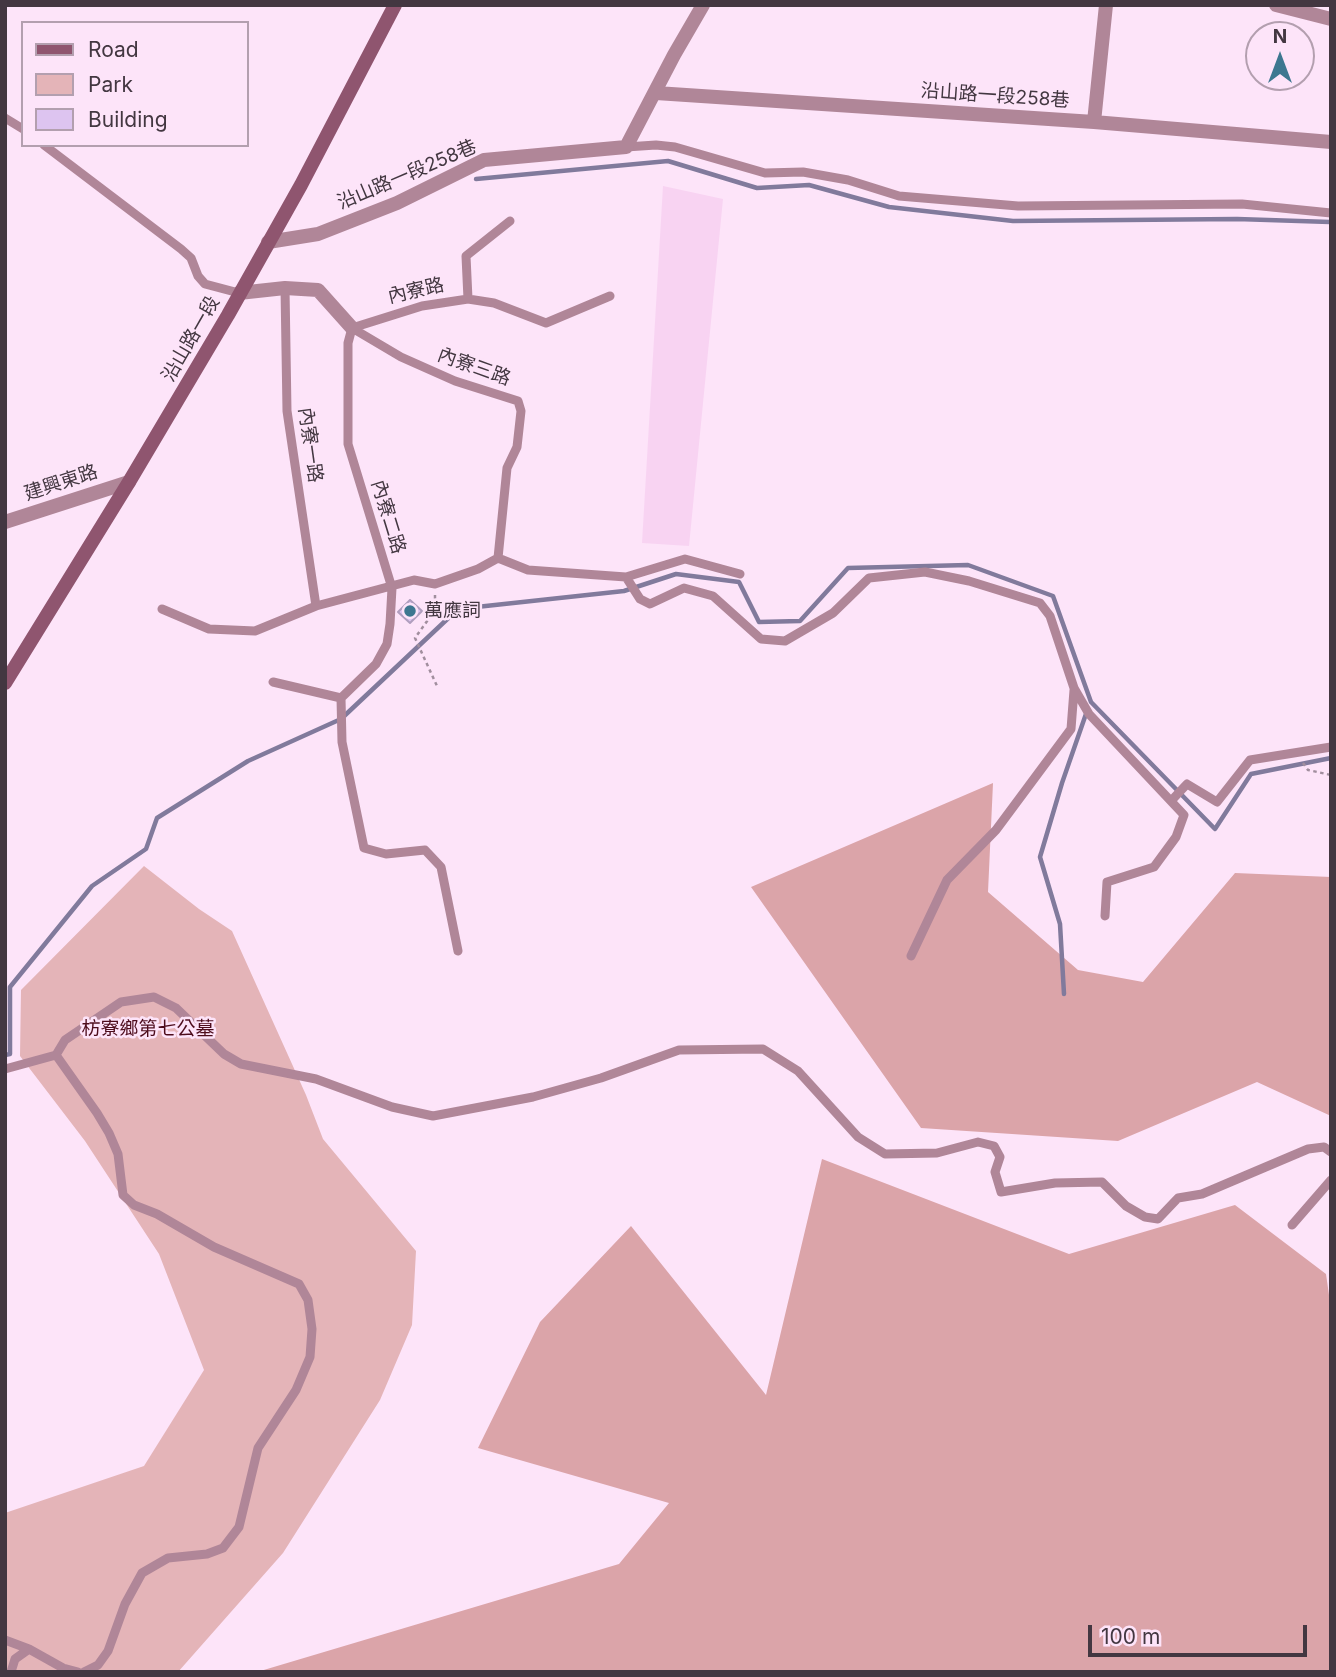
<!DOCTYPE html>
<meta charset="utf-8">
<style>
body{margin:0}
#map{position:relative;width:1336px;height:1677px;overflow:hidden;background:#fde4f9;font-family:Inter,sans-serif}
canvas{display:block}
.frame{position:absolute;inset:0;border:7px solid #433741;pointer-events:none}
.legend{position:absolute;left:21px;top:21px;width:228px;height:126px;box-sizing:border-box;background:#fde4f9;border:2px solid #b39faf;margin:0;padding:9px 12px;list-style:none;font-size:21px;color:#433741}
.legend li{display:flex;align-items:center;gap:14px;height:35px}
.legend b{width:35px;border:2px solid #b39faf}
.north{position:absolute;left:1245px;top:21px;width:70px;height:70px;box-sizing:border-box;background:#fde4f9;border:2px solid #b39faf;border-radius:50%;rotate:0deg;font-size:19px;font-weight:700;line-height:28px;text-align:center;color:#433741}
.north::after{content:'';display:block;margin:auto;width:24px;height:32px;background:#3d7790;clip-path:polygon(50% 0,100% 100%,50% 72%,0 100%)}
.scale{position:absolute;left:1088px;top:1625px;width:219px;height:32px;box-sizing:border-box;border:4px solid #433741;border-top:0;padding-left:9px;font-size:21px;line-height:24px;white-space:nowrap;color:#433741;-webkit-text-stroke:5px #fde4f9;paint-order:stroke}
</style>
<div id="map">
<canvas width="1336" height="1677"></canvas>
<div class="frame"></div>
<ul class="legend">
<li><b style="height:9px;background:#8f556f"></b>Road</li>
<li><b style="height:19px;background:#e4b4b8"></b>Park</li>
<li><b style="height:19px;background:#ddc4f0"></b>Building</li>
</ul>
<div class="north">N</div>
<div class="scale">100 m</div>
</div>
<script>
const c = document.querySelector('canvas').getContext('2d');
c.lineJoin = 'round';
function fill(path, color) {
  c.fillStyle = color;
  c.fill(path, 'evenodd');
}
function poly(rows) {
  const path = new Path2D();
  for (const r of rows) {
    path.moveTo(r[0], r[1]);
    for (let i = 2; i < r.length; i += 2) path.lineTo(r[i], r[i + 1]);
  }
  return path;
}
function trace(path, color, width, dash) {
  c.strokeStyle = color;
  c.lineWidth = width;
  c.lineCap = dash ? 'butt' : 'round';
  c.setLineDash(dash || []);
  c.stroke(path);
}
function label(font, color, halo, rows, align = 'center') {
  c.font = font + ' Inter,"Noto Sans TC",sans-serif';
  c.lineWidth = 5;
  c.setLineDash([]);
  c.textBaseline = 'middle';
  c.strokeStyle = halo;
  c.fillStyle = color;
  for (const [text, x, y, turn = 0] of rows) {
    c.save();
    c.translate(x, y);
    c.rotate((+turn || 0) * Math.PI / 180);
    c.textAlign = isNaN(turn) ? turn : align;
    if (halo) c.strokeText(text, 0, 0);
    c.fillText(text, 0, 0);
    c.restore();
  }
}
const built = poly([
 [663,186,723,199,689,546,642,543]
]);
const green = poly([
 [144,866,199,909,232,931,306,1095,323,1139,416,1251,412,1325,380,1400,283,1553,178,1672,5,1672,5,1513,144,1466,204,1370,159,1254,85,1141,20,1056,21,990]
]);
const forest = poly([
 [993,783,988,892,1078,970,1143,982,1235,873,1331,877,1331,1116,1257,1082,1118,1141,921,1128,751,887],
 [822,1159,1069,1254,1235,1205,1326,1274,1331,1309,1331,1672,257,1672,619,1564,669,1503,478,1448,540,1322,631,1226,766,1395]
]);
const stream = poly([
 [476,179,668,161,757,188,809,185,889,207,1013,221,1237,219,1330,222],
 [1064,994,1060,924,1040,857,1062,783,1087,711],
 [5,1055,10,1054,10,987,92,886,146,849,157,818,248,761,341,719,458,609,624,591,676,574,739,582,759,622,800,621,848,568,968,565,1053,596,1091,702,1215,829,1251,774,1331,758]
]);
const building = poly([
 [410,600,422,611,410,623,398,612,410,600]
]);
const path = poly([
 [435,595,435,610,415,638,437,686],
 [1303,763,1308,770,1331,775]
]);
const lane = poly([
 [5,118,23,129],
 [44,145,181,249,191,258,198,276,205,284,239,293],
 [626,147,656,145,675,147,765,173,803,172,848,180,899,196,1018,206,1242,204,1331,213],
 [285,288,287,411,316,606],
 [468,299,466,256,510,221],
 [352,328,401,357,455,381,518,401,521,411,517,447,507,468,498,558],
 [352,328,422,306,468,299,494,303,546,323,610,296],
 [626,577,640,599,650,604,684,588,713,596,761,639,785,641,833,613,869,578,925,572,969,581,1040,603,1050,616,1074,688,1089,714,1184,815,1176,837,1154,867,1107,882,1105,916],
 [162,609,209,629,255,631,316,606,414,580,435,584,478,569,498,558,528,570,626,577,685,559,740,574],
 [273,682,341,698,342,742,364,848,386,854,425,850,441,867,458,951],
 [341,698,376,664,387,644,390,624,392,588,348,444,348,343,352,328],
 [1171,801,1187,784,1217,802,1250,760,1331,747],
 [911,956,947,880,996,830,1071,729,1074,690],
 [5,1069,56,1055],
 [1292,1225,1331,1180],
 [5,1640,29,1649,63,1668,78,1672],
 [11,1672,15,1659,29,1649],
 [84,1672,98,1665,108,1651,125,1604,142,1573,168,1558,207,1554,223,1548,239,1527,258,1448,296,1390,310,1357,312,1329,308,1300,299,1284,214,1247,157,1214,134,1205,123,1195,118,1154,109,1133,97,1113,56,1055,65,1040,121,1002,154,997,176,1008,224,1054,241,1064,316,1079,392,1107,433,1116,533,1097,601,1078,679,1050,763,1049,798,1071,858,1137,885,1154,937,1153,978,1142,994,1146,1000,1157,995,1172,1001,1192,1055,1183,1102,1182,1126,1206,1145,1217,1158,1219,1178,1198,1202,1194,1308,1149,1324,1147,1331,1152]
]);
const street = poly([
 [1276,5,1331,19],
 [656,93,1094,122,1331,142],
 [1094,122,1106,5],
 [268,242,318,234,397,203,484,160,626,147,674,55,703,5],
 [239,293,285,288,318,290,352,328],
 [5,522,129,482]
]);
const secondary = poly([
 [5,683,129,482,228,315,301,185,395,5]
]);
const markers = [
 [410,611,7,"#3d7790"]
];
const streetNames = [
 ["沿山路一段258巷",995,96,4],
 ["沿山路一段258巷",407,175,-23],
 ["內寮路",416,291,-13],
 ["沿山路一段",191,339,-60],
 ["內寮三路",474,367,20],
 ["內寮一路",310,445,82],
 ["建興東路",61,483,-18],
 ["內寮二路",388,517,73]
];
const poiNames = [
 ["萬應詞",424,611]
];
const parkNames = [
 ["枋寮鄉第七公墓",148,1029]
];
fill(built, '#f8d3f2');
fill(green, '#e4b4b8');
fill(forest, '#dba4a9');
trace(stream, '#817a9c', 4.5);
fill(building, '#ddc4f0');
trace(building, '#b09ebe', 2);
trace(path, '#a18e9e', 2.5, [3.5, 3.5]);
trace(lane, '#b08698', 9);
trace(street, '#b08698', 14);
trace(secondary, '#8f556f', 14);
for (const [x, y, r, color] of markers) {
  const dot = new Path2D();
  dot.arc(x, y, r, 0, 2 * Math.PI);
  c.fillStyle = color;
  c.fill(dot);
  trace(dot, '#fde4f9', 2.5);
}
label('19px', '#433741', '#fde4f9', streetNames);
label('19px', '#433741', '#fde4f9', poiNames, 'left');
label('19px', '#4d0c1c', '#fde4f9', parkNames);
</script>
